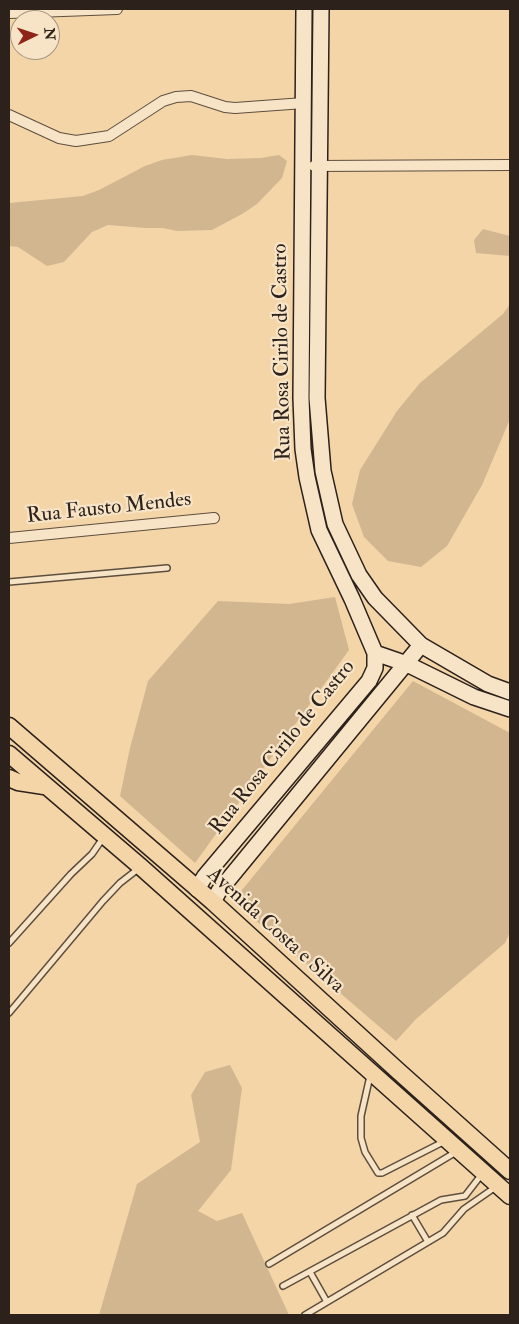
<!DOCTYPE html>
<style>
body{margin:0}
#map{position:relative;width:519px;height:1324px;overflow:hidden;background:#f3d5a8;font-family:"IM FELL Double Pica",serif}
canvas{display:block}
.frame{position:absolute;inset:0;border:10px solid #2c211b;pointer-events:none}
.north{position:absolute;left:10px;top:10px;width:50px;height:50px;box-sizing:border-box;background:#f7e4c6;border:1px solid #a69682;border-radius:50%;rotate:86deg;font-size:14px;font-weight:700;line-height:20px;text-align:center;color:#2c211b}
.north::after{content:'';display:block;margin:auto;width:18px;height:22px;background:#8f2418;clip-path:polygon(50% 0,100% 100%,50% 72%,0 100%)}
</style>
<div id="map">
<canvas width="519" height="1324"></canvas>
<div class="frame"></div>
<div class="north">N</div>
</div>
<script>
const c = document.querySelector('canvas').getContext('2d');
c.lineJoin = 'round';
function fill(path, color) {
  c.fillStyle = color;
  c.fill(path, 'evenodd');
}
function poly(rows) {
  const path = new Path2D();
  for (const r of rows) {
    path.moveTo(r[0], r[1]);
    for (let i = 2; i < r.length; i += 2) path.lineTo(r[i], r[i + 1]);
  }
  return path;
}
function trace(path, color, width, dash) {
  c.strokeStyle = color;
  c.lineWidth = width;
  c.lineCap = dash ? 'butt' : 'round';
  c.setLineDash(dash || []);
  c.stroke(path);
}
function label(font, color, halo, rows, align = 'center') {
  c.font = font + ' "IM FELL Double Pica",serif';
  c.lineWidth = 4.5;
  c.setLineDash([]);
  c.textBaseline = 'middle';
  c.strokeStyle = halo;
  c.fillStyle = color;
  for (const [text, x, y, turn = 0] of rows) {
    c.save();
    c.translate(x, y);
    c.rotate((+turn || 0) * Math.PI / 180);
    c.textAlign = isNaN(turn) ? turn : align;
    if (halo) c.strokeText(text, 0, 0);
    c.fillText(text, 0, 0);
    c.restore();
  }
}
const green = poly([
 [192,155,227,159,261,158,279,155,287,161,282,178,257,204,242,214,212,230,177,231,163,228,146,228,108,225,92,232,64,262,47,266,18,247,9,246,9,203,83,196,99,190,145,166,162,160],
 [483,229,510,236,510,256,476,253,474,240],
 [510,304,510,419,482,485,447,546,421,567,388,561,364,537,352,504,360,470,397,411,420,383,503,314],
 [335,597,349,650,195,863,120,796,130,748,148,681,218,601,289,604],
 [413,681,510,733,510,932,505,943,416,1019,396,1041,233,901],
 [230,1065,242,1088,231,1170,198,1211,217,1221,242,1213,289,1315,99,1315,137,1184,200,1142,191,1095,205,1072]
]);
const service = poly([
 [9,582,167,568],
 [9,943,71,874,92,854,103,838],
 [9,1013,103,901,120,883,138,869],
 [370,1076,361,1116,361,1138,365,1152,378,1173,382,1173,445,1141],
 [412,1215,428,1242],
 [269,1264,456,1152],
 [310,1272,327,1302],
 [283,1286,441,1200,465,1196,482,1174],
 [305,1315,443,1233,464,1209,497,1186]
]);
const minor = poly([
 [9,13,117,9],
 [9,115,59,138,76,141,109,136,163,101,176,97,191,96,225,107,235,108,304,103],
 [314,166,510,165],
 [9,538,214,518]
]);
const secondary = poly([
 [421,645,488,684,510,692],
 [375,653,407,664,474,697,510,709],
 [197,889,205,876,369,681,375,668,375,653,352,599,319,530,307,477,303,449,301,398,304,9],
 [213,902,219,891,421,645,375,598,359,575,335,524,323,471,317,398,321,9]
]);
const primary = poly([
 [9,726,213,902,396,1069,510,1171],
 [9,754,141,867,510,1196],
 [9,778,18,782,44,786]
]);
const streetNames = [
 ["Rua Rosa Cirilo de Castro",283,352,-91],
 ["Rua Fausto Mendes",109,509,-6],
 ["Rua Rosa Cirilo de Castro",283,748,-51],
 ["Avenida Costa e Silva",275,931,42]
];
fill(green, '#d1b690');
trace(service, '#5e4e3e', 8);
trace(minor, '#5e4e3e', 12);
trace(secondary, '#2c211b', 18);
trace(primary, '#2c211b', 19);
trace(service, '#f7e4c6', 5);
trace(minor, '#f7e4c6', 10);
trace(secondary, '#f7e4c6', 15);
trace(primary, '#f3d5a8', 16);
label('21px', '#2c211b', '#f7e4c6', streetNames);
</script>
